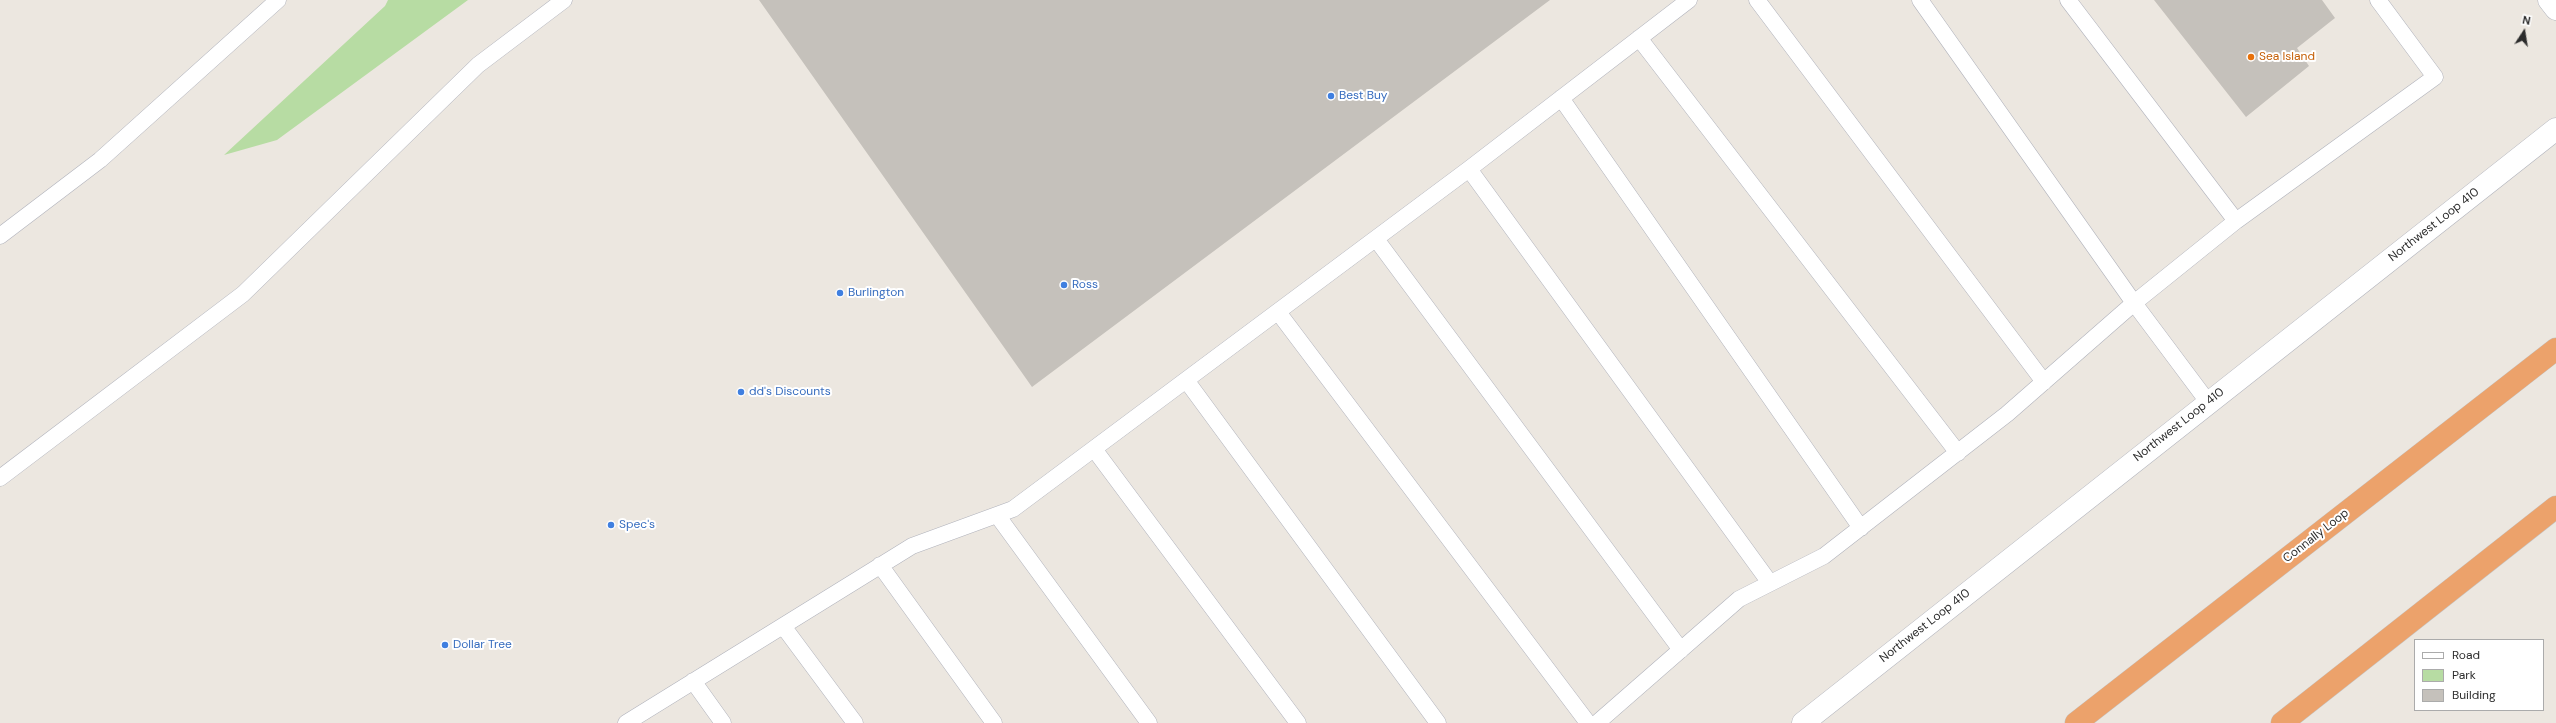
<!DOCTYPE html>
<style>
body{margin:0}
#map{position:relative;width:2556px;height:723px;overflow:hidden;background:#ece7e0;font-family:"DM Sans",sans-serif}
canvas{display:block}
.legend{position:absolute;left:2414px;top:639px;width:130px;height:72px;box-sizing:border-box;background:#fff;border:1px solid #ababab;margin:0;padding:5px 7px;list-style:none;font-size:12px;color:#2c2c2c}
.legend li{display:flex;align-items:center;gap:8px;height:20px}
.legend b{width:20px;border:1px solid #ababab}
.north{position:absolute;left:2504px;top:12px;width:40px;height:40px;-webkit-text-stroke:3px #fff;paint-order:stroke;rotate:12deg;font-size:11px;font-weight:700;line-height:16px;text-align:center;color:#2c2c2c}
.north::after{content:'';display:block;margin:auto;width:14px;height:18px;background:#2c2c2c;clip-path:polygon(50% 0,100% 100%,50% 72%,0 100%)}
</style>
<div id="map">
<canvas width="2556" height="723"></canvas>
<ul class="legend">
<li><b style="height:5px;background:#fff"></b>Road</li>
<li><b style="height:11px;background:#b7dca3"></b>Park</li>
<li><b style="height:11px;background:#c5c1bb"></b>Building</li>
</ul>
<div class="north">N</div>
</div>
<script>
const c = document.querySelector('canvas').getContext('2d');
c.lineJoin = 'round';
function fill(path, color) {
  c.fillStyle = color;
  c.fill(path, 'evenodd');
}
function poly(rows) {
  const path = new Path2D();
  for (const r of rows) {
    path.moveTo(r[0], r[1]);
    for (let i = 2; i < r.length; i += 2) path.lineTo(r[i], r[i + 1]);
  }
  return path;
}
function trace(path, color, width, dash) {
  c.strokeStyle = color;
  c.lineWidth = width;
  c.lineCap = dash ? 'butt' : 'round';
  c.setLineDash(dash || []);
  c.stroke(path);
}
function label(font, color, halo, rows, align = 'center') {
  c.font = font + ' "DM Sans",sans-serif';
  c.lineWidth = 4;
  c.setLineDash([]);
  c.textBaseline = 'middle';
  c.strokeStyle = halo;
  c.fillStyle = color;
  for (const [text, x, y, turn = 0] of rows) {
    c.save();
    c.translate(x, y);
    c.rotate((+turn || 0) * Math.PI / 180);
    c.textAlign = isNaN(turn) ? turn : align;
    if (halo) c.strokeText(text, 0, 0);
    c.fillText(text, 0, 0);
    c.restore();
  }
}
const green = poly([
 [388,0,468,0,277,140,224,155,385,6]
]);
const building = poly([
 [759,0,1550,0,1032,387],
 [2154,0,2322,0,2335,18,2297,48,2309,66,2246,117]
]);
const service = poly([
 [1757,0,2044,382],
 [1920,0,2134,303,2236,221,2435,77,2378,0],
 [2068,0,2236,221],
 [1639,38,1958,453],
 [1561,98,1861,528],
 [1469,169,1770,583],
 [0,236,100,160,278,0],
 [1376,239,1681,650],
 [1278,312,1588,723],
 [1186,380,1438,723],
 [1094,449,1298,723],
 [0,478,243,294,478,65,564,0],
 [997,515,1149,723],
 [880,565,994,723],
 [783,626,855,723],
 [693,681,723,723],
 [626,723,912,546,1013,509,1469,169,1689,0],
 [1597,723,1739,599,1824,556,2007,414,2134,303,2208,402]
]);
const minor = poly([
 [2549,0,2556,9]
]);
const secondary = poly([
 [1803,723,2556,129]
]);
const motorway = poly([
 [2076,723,2556,349],
 [2282,723,2556,507]
]);
const markers = [
 [2251,57,4,"#e8710a"],
 [1331,96,4,"#3f7fe0"],
 [1064,285,4,"#3f7fe0"],
 [840,293,4,"#3f7fe0"],
 [741,392,4,"#3f7fe0"],
 [611,525,4,"#3f7fe0"],
 [445,645,4,"#3f7fe0"]
];
const foodNames = [
 ["Sea Island",2259,57]
];
const shopNames = [
 ["Best Buy",1339,96],
 ["Ross",1072,285],
 ["Burlington",848,293],
 ["dd's Discounts",749,392],
 ["Spec's",619,525],
 ["Dollar Tree",453,645]
];
const streetNames = [
 ["Northwest Loop 410",2434,225,-38],
 ["Northwest Loop 410",2179,425,-38],
 ["Connally Loop",2316,536,-38],
 ["Northwest Loop 410",1925,626,-38]
];
fill(green, '#b7dca3');
fill(building, '#c5c1bb');
trace(service, '#b0b2bb', 17);
trace(minor, '#b0b2bb', 23);
trace(secondary, '#b0b2bb', 23);
trace(motorway, '#c4c4c4', 23);
trace(service, '#fff', 16);
trace(minor, '#fff', 22);
trace(secondary, '#fff', 22);
trace(motorway, '#eca26b', 22);
for (const [x, y, r, color] of markers) {
  const dot = new Path2D();
  dot.arc(x, y, r, 0, 2 * Math.PI);
  c.fillStyle = color;
  c.fill(dot);
  trace(dot, '#fff', 1.5);
}
label('12px', '#c56008', '#fff', foodNames, 'left');
label('12px', '#366cbe', '#fff', shopNames, 'left');
label('12px', '#2c2c2c', '#fff', streetNames);
</script>
